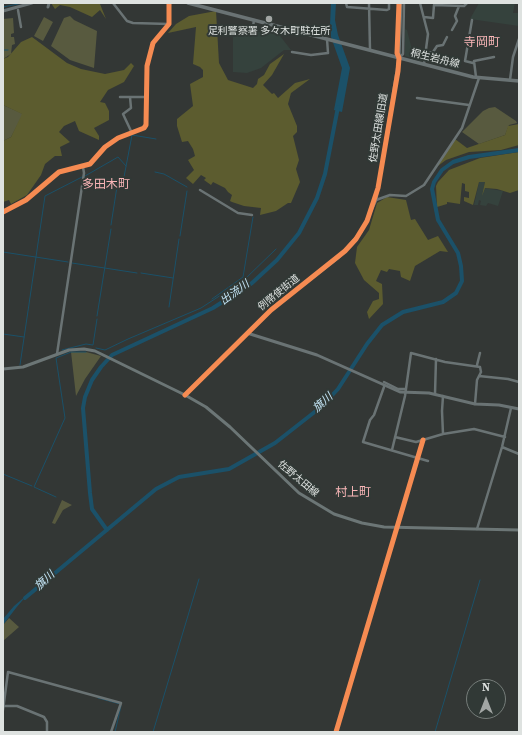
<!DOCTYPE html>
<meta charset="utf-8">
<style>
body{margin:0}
#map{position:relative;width:522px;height:735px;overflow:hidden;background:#333735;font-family:"Source Serif 4",serif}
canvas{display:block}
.frame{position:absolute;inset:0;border:4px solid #dee2e0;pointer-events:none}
.north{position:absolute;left:466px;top:679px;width:40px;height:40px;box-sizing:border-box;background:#313936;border:1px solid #767d7a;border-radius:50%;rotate:0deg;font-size:11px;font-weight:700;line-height:16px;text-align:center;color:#dee2e0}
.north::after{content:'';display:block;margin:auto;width:14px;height:18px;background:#a2a6a4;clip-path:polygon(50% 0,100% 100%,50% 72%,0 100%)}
</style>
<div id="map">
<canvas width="522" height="735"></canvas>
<div class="frame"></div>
<div class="north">N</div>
</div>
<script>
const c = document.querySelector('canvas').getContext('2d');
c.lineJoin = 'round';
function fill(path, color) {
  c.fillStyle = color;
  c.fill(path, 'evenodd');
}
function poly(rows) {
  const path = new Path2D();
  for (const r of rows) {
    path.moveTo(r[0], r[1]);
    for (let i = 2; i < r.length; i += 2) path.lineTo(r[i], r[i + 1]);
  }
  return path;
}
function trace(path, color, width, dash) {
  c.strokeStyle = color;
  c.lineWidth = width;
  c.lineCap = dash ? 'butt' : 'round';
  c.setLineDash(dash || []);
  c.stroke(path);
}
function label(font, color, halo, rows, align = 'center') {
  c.font = font + ' "Source Serif 4","Noto Sans JP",serif';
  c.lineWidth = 4;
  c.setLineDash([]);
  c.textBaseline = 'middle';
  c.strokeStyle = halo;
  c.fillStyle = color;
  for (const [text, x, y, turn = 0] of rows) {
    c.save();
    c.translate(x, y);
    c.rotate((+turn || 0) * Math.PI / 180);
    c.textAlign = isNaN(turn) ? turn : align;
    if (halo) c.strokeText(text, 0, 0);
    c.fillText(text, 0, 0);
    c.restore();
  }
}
const built = poly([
 [479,3,515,3,513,13,519,13,519,26,470,19],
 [405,29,407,30,412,50,425,50,424,62,405,56],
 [233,32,277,32,291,50,284,50,261,68,247,73,233,72],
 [479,182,485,182,483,192,484,188,503,191,498,206,488,203,486,206,480,205,481,201,479,200,478,205,474,205]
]);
const green = poly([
 [70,16,74,20,97,31,94,68,70,60,51,46,64,18],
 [44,17,53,22,43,41,34,36],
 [13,18,14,33,11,34,11,37,14,37,15,44,12,45,11,54,3,59,3,19],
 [3,105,23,114,11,137,3,141],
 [495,107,516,121,517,123,509,125,505,135,479,144,462,132,483,111,489,108],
 [71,352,86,352,101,356,85,379,76,396],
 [62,500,72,505,63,510,55,524,52,523],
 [9,618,19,627,3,641,3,625]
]);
const forest = poly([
 [51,3,100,4,106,19,100,10,92,17,70,7,60,5,55,9],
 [216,11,219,63,228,80,253,88,257,84,258,79,264,75,270,64,284,54,272,75,263,85,272,94,274,93,278,98,295,83,310,79,291,93,288,104,297,126,297,132,293,136,299,160,296,169,300,182,291,203,288,203,276,211,260,215,261,208,244,206,232,202,230,201,232,195,228,192,225,188,213,182,211,185,204,180,206,178,201,175,193,184,186,178,194,170,188,160,195,156,193,149,188,141,182,142,177,126,177,119,193,106,190,84,203,77,203,70,200,67,193,64,196,27,168,33,176,24,189,16],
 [32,37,67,63,81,69,105,74,124,70,131,63,134,66,124,82,108,90,100,102,105,103,109,111,109,120,94,128,99,136,99,140,79,131,75,121,64,126,59,132,70,142,60,147,62,156,55,156,45,164,41,175,27,195,11,204,9,200,3,202,3,141,11,137,22,114,3,105,3,59,8,57,21,42],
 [519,124,519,145,501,150,469,152,446,160,435,168,455,139,467,148,505,135,508,126],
 [519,152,519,190,510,193,497,189,485,188,482,196,485,182,479,182,473,205,464,201,464,197,469,198,469,192,465,191,465,184,462,183,460,204,447,202,447,204,437,207,436,186,438,182,449,170,480,158],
 [387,197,406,200,411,220,415,219,428,240,438,236,448,252,440,251,415,266,410,281,401,277,400,271,389,269,387,272,381,270,376,281,382,284,383,304,369,319,367,312,373,301,379,299,379,293,364,280,355,263,357,247,369,230,377,203]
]);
const water = poly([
 [331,3,336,3,335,20,338,35,350,68,342,112,334,110,342,68,331,37,330,25],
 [27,595,16,608,3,625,3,619,14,606]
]);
const stream = poly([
 [3,7,23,3],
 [3,50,8,50],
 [155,172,164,174,187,187],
 [85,176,118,157,126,166],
 [124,177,132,135,156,139],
 [111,225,118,180,124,181],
 [180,236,187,191],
 [3,252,68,262],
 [72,263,137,273],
 [141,273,173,278],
 [212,299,243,277,253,217],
 [169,307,179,239],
 [97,316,111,229],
 [3,334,24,337],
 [96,348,105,350,128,339,201,308,244,280,276,249],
 [62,350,86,344,93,345,97,319],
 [20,365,45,196,82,177],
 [3,474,32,486],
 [56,497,34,487,65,418,56,358,71,352,86,352],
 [98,698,120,704],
 [115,732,121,706],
 [153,732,199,579],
 [435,732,480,580]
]);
const river = poly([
 [107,530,92,509,90,493,83,408,85,397,92,380,101,367,112,355,213,308,252,283,277,260,299,233,317,198,325,174,338,107],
 [25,598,156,489,179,477,229,469,275,443,321,407,338,389,367,344,382,325,403,312,443,302,456,293,462,281,461,266,458,253,438,220,432,189,434,182,442,170,453,162,469,157,519,150]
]);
const minor = poly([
 [113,3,127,21,133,23,169,24],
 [346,3,347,7,387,10,389,9,389,3],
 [369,3,370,50],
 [399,3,397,54,399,58,403,54,404,3],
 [420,3,428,34,424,64],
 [18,10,21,27],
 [424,17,433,18,434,5,464,6,467,3],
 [472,20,465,61,473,63],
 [452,30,457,21,455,16,459,6],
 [252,33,254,20],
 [292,52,311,55,328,53,327,39],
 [426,53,433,52,437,46,443,45,447,37],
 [476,77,474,61,494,57],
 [510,80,513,57,519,39],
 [120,97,146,97],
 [130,97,131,108,123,114,131,131],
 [417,98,469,105],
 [200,190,238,213,252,215],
 [376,200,390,195,406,196,424,185,462,128,479,78],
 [3,212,26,200,59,172,90,164,105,147,118,138,144,128,146,125,147,66,153,43,169,24,169,3],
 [57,354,84,173,83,167],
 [477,365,480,353],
 [479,376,508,379,519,382],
 [384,382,398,389,405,389],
 [384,387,374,415,370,420,363,442,428,461],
 [435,394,436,359],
 [443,434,442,411,443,396],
 [395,437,416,442,443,434,474,429,505,437],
 [502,447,519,454],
 [392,450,405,396,411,353,445,362,480,367,481,372,477,380,475,404],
 [477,529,502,447,511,408],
 [4,706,17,706,44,717,47,722,47,732],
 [3,710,8,672,121,703,111,732],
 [336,732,423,440]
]);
const tertiary = poly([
 [48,7,49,3],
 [3,11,32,3],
 [247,333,317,355,400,392,429,393,475,404,499,405,519,409],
 [185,395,271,310,339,257,361,232,376,200,399,58]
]);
const secondary = poly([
 [399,58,401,3],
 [3,369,23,367,69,350,84,349,95,351,185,395,206,407,230,427,299,493,334,514,362,523,384,527,519,530]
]);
const primary = poly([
 [188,3,473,77,519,81]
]);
const cycleway = poly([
 [3,212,26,200,59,172,90,164,105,147,118,138,144,128,146,125,147,66,153,43,169,24,169,3],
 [185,395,271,310,345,251,356,239,367,221,378,188,398,71,399,58,397,53,399,3],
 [336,732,423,440]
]);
const markers = [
 [269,19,4,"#a2a6a4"]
];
const poiNames = [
 ["足利警察署 多々木町駐在所",269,31]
];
const streetNames = [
 ["桐生岩舟線",435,59,14],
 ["佐野太田線旧道",379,128,-81],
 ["例幣使街道",279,293,-39],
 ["佐野太田線",298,479,40]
];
const waterNames = [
 ["出流川",235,293,-36],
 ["旗川",323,403,-42],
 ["旗川",45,581,-43]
];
const quarterNames = [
 ["寺岡町",482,43],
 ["多田木町",106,185],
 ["村上町",353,493]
];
fill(built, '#35423d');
fill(green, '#585a3f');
fill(forest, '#5c5c2f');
fill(water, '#1b5169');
trace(stream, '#1b5169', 1);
trace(river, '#1b5169', 4);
trace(minor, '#6a7374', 2.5);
trace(tertiary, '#6a7374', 3);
trace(secondary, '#6c7676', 3);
trace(primary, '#6a7374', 3.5);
trace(cycleway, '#f68b52', 5);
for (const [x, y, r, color] of markers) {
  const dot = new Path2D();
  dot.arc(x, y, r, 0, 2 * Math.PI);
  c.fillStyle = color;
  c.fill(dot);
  trace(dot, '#313936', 1.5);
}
label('10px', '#dee2e0', '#313936', poiNames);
label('10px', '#dee2e0', '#313936', streetNames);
label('italic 11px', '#c4e5f6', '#313936', waterNames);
label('12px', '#f9b5b7', '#313936', quarterNames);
</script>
